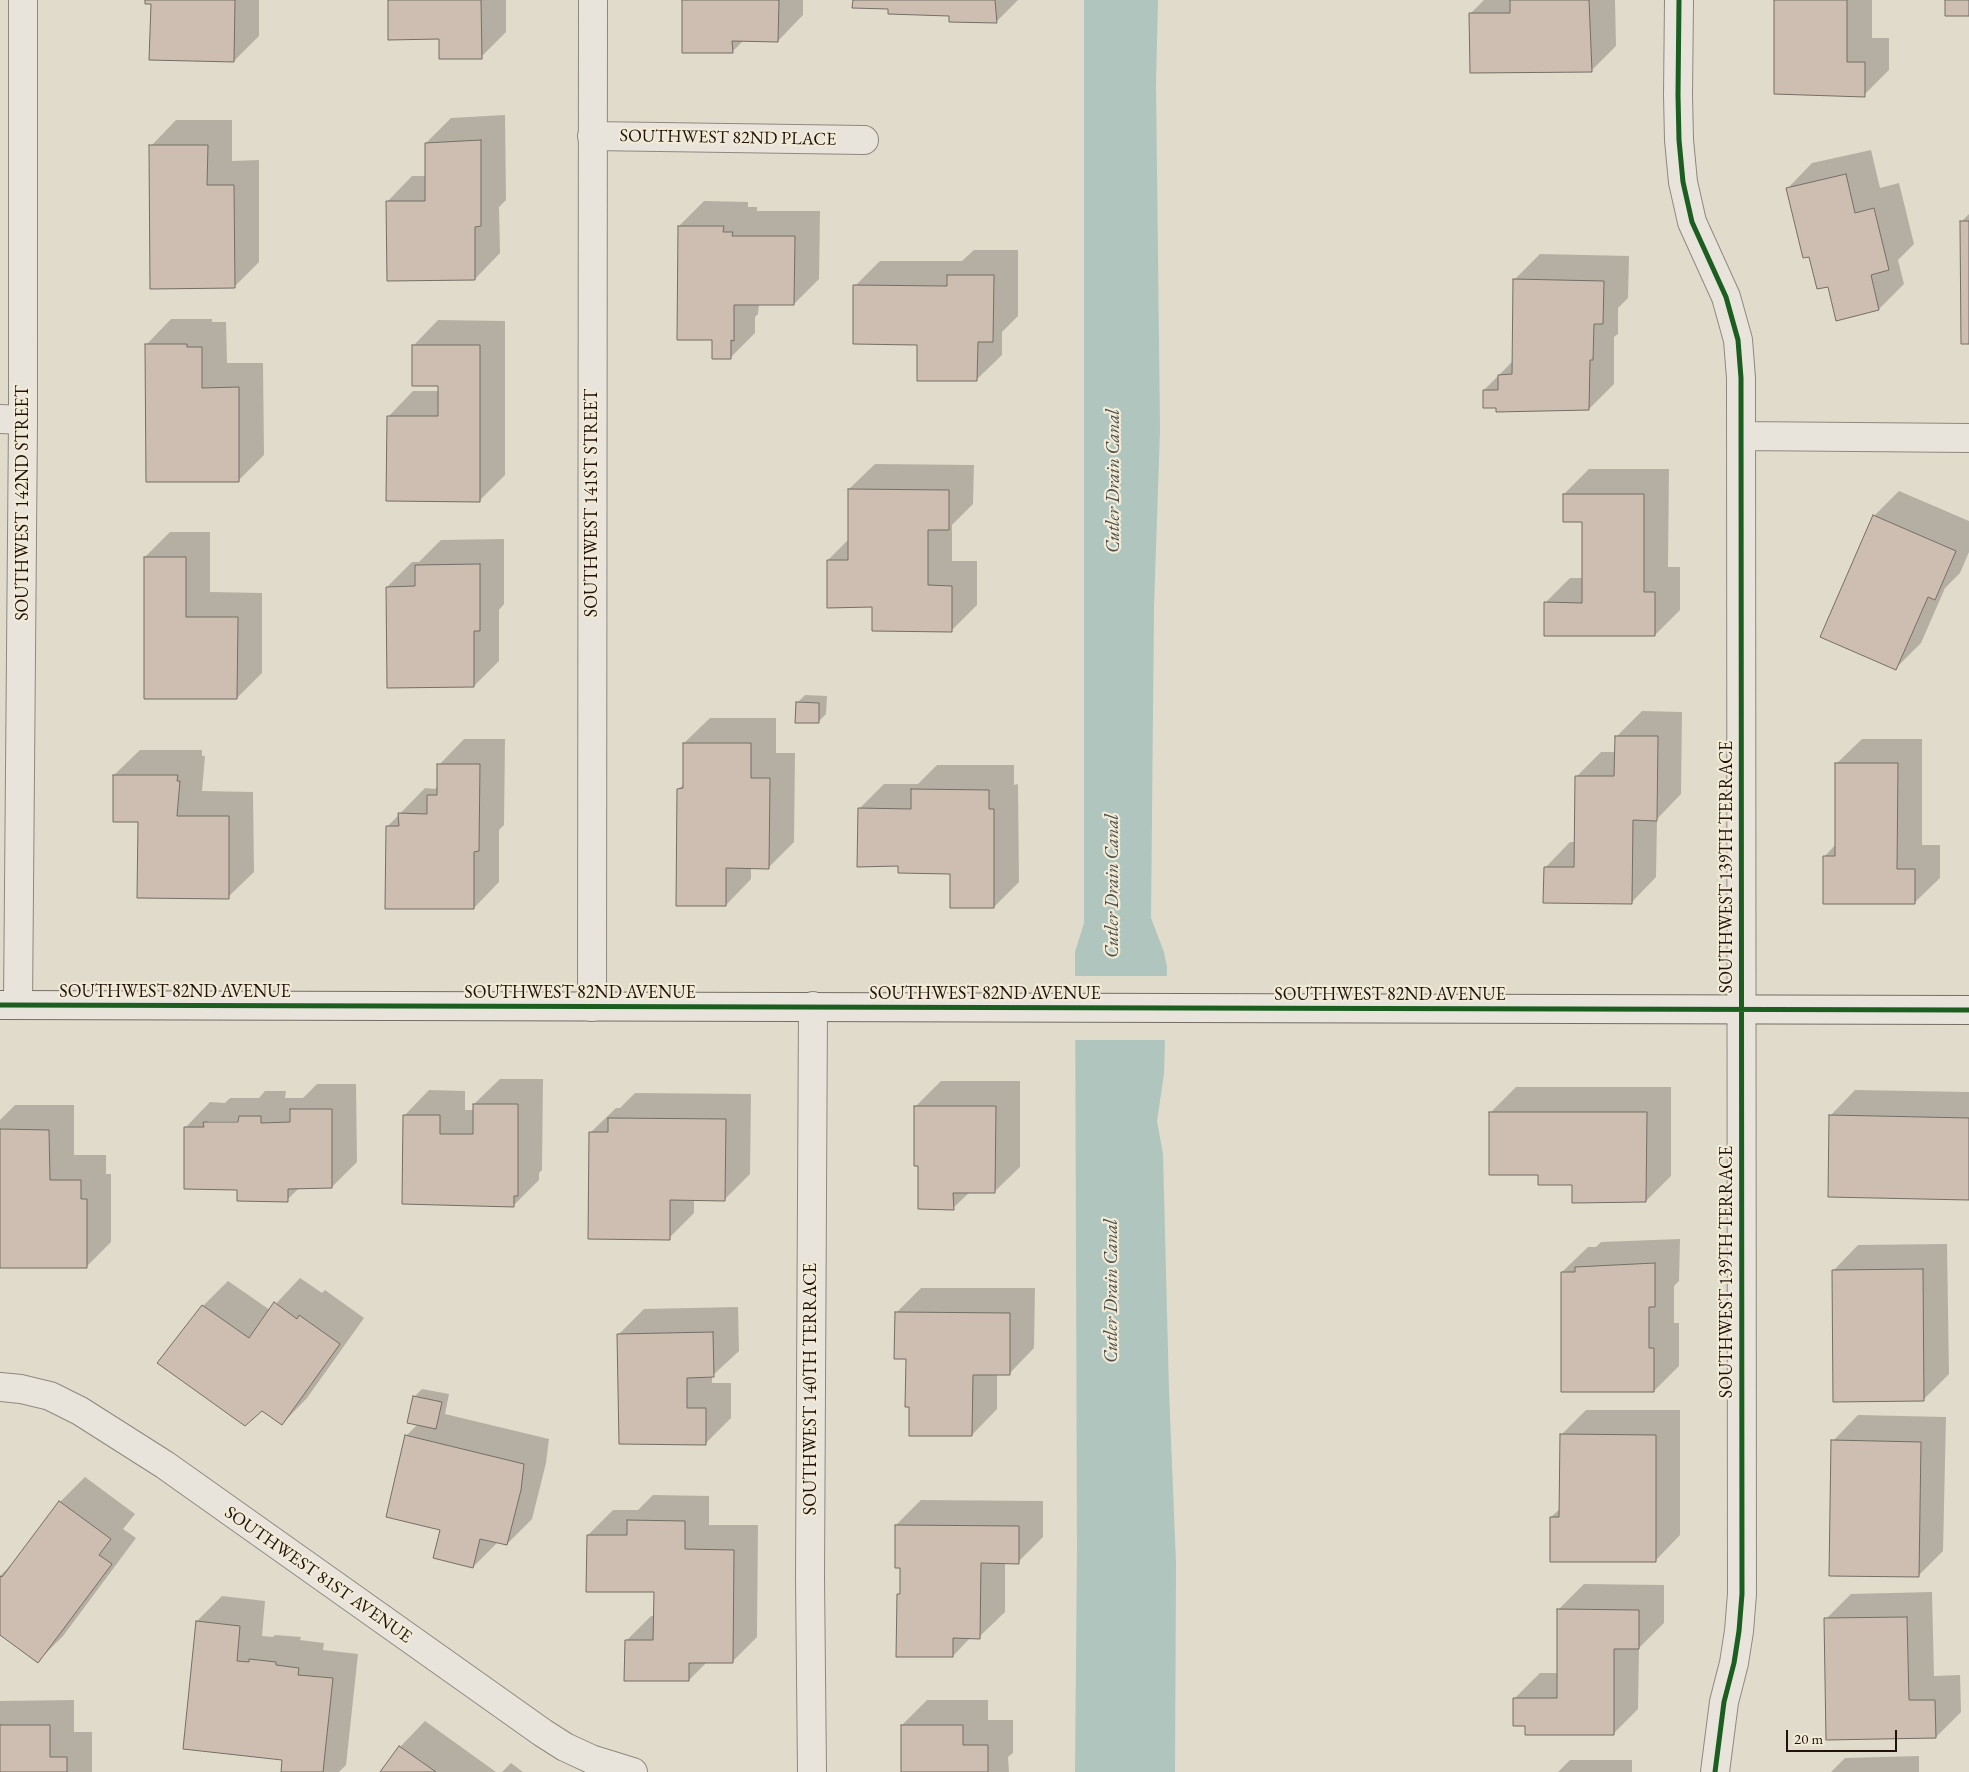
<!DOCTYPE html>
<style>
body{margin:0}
#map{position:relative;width:1969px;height:1772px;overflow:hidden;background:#e1dbcb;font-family:"EB Garamond",serif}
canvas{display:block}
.scale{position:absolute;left:1786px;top:1730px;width:111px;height:22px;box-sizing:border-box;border:2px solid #21120b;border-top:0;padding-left:6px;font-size:15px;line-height:18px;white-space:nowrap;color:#21120b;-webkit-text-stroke:4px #f1ead7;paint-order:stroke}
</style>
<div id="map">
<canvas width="1969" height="1772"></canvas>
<div class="scale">20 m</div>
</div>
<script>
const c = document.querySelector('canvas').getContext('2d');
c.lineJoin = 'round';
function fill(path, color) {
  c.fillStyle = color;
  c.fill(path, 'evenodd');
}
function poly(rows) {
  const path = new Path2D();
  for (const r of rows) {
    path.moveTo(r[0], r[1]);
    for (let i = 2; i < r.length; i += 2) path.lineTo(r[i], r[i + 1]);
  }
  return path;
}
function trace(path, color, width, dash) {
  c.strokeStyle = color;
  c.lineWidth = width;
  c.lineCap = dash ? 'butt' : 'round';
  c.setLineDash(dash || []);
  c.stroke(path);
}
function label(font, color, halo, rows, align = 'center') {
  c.font = font + ' "EB Garamond",serif';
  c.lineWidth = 4.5;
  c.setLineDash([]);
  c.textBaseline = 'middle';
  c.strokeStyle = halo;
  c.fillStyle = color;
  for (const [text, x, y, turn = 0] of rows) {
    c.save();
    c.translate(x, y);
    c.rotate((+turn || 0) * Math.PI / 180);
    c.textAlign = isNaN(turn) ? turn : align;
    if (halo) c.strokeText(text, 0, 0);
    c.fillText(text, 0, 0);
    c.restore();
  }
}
const water = poly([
 [1084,0,1158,0,1156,84,1160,430,1154,607,1151,918,1164,952,1167,967,1164,1074,1157,1121,1163,1154,1169,1391,1176,1563,1175,1772,1075,1772,1077,1549,1075,952,1084,923]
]);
const pier = poly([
 [1073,976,1169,976,1167,1040,1073,1040]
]);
const shadow = poly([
 [146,0,259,0,259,36,234,61],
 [389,0,506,0,506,32,481,57,440,38],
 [684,0,803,0,803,15,778,41,744,40,732,52],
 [854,0,1018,0,996,22,890,8],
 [1484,0,1615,0,1616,46,1591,71,1470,14],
 [1776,0,1872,0,1872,38,1889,38,1889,70,1864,95],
 [505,115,506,200,499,207,500,253,475,279,387,202,412,176,426,176,426,143,451,118],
 [176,120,232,120,232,161,259,160,259,262,234,287,151,146],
 [1871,150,1880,188,1899,183,1914,244,1898,260,1904,284,1879,309,1810,255,1787,189,1812,163],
 [704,201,748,202,748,207,757,207,757,211,820,211,819,279,794,304,759,304,758,314,755,317,755,333,730,358,713,339,679,226],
 [1969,214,1969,342,1961,222],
 [974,250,1018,250,1018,316,1002,332,1002,355,976,380,919,344,855,286,880,261,962,261],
 [1540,254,1629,256,1628,298,1618,308,1618,334,1614,337,1614,384,1589,409,1497,407,1484,390,1513,361,1515,279],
 [171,319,212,319,212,322,226,322,227,363,263,363,264,455,239,480,146,345],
 [438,320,505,321,505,475,479,501,388,417,413,391,439,391,439,385,413,346],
 [875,464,974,465,973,504,952,525,952,561,977,561,977,605,952,630,828,560,849,539,849,489],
 [1589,469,1669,469,1668,567,1680,567,1680,610,1655,635,1545,603,1570,578,1583,578,1584,521,1564,494],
 [1899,491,1969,521,1969,552,1960,573,1945,588,1921,643,1896,668,1874,516],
 [170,532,210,532,210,592,262,593,262,673,237,698,145,557],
 [504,539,504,604,499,610,499,661,474,686,387,587,412,562,419,562,441,540],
 [805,695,827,696,826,714,818,722,797,703],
 [1642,711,1682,712,1681,794,1657,819,1656,877,1631,903,1545,868,1570,842,1575,842,1576,777,1601,752,1616,752,1616,737],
 [710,718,776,718,776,753,795,753,794,842,769,867,751,867,751,879,726,905,679,789,684,784,684,743],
 [464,739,505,739,504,825,499,830,499,882,474,908,387,827,425,788,435,789,439,785,439,765],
 [1862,739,1922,739,1922,845,1940,845,1940,878,1914,903,1824,857,1836,844,1836,764],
 [140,750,202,750,202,756,205,756,202,791,253,792,254,872,228,897,139,821,114,775],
 [937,765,1014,765,1014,785,1018,784,1019,882,994,907,952,873,899,865,859,809,884,784,918,784],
 [500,1079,543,1079,542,1170,539,1173,539,1180,514,1205,404,1116,429,1090,465,1091,465,1110,474,1110,474,1104],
 [941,1081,1020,1081,1020,1167,994,1192,970,1192,953,1208,919,1164,916,1106],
 [317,1084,356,1084,357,1162,332,1187,300,1187,287,1200,238,1188,185,1128,210,1102,225,1103,230,1098,259,1098,265,1091,286,1091,285,1098,303,1098],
 [208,1121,245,1121,245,1124,208,1124],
 [1516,1087,1671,1087,1671,1176,1646,1201,1540,1174,1491,1112],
 [1855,1090,1969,1092,1969,1199,1830,1116],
 [635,1093,751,1094,750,1174,725,1199,694,1199,694,1213,669,1238,590,1133,616,1108,620,1108],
 [15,1105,74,1105,74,1155,106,1155,106,1174,111,1174,111,1242,86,1267,0,1267,0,1120],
 [1680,1239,1679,1281,1674,1286,1674,1323,1679,1323,1679,1366,1654,1391,1562,1272,1588,1247,1596,1247,1601,1242],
 [1947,1244,1949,1374,1924,1399,1833,1271,1858,1245],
 [300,1278,322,1293,325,1290,364,1318,307,1398,282,1424,203,1306,228,1281,270,1310],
 [921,1288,1035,1288,1034,1348,1009,1374,997,1374,997,1409,972,1435,896,1313],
 [738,1307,739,1351,712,1376,712,1383,731,1383,731,1418,706,1443,619,1334,644,1309],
 [422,1389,449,1394,445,1414,549,1439,546,1463,532,1519,507,1544,498,1542,473,1567,442,1529,406,1436,418,1424,414,1397],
 [1586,1410,1680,1410,1680,1535,1655,1561,1551,1517,1561,1508,1561,1435],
 [1858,1415,1946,1417,1943,1551,1918,1576,1833,1441],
 [85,1477,135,1514,123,1529,136,1538,63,1636,38,1661,0,1633,0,1576,15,1561,60,1502],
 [653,1495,709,1496,709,1525,758,1525,757,1637,732,1662,707,1662,689,1680,626,1641,651,1616,655,1616,655,1591,588,1535,613,1510,638,1510],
 [921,1500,1043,1501,1043,1537,1018,1562,1005,1562,1005,1612,979,1637,971,1637,953,1656,898,1595,901,1592,901,1567,896,1525],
 [1584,1584,1664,1585,1664,1623,1639,1648,1638,1709,1613,1734,1527,1725,1515,1698,1540,1673,1558,1673,1559,1609],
 [1932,1592,1934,1676,1960,1675,1961,1712,1936,1737,1826,1619,1851,1594],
 [222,1596,265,1601,262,1636,273,1637,275,1635,301,1637,300,1640,324,1643,323,1650,358,1654,346,1765,339,1772,282,1772,284,1759,197,1621],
 [74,1700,74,1732,92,1732,92,1772,0,1772,0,1701],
 [927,1700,988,1700,988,1720,1013,1720,1013,1753,1008,1757,1009,1772,902,1772,902,1725],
 [425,1721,496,1772,382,1772,400,1747],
 [1919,1756,1919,1772,1831,1772,1845,1758],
 [1570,1760,1632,1760,1632,1772,1558,1772],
 [511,1763,523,1772,502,1772]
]);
const building = poly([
 [145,0,235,0,234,62,149,60,151,4,145,4,145,0],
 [388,0,481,0,482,59,439,59,439,39,388,40,388,0],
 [682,0,779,0,778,42,732,41,733,53,682,53,682,0],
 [853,0,995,0,997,23,949,22,949,16,888,14,888,9,852,8,853,0],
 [1510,0,1589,0,1592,72,1470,73,1469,13,1510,13,1510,0],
 [1774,0,1847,0,1847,62,1865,62,1865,97,1774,94,1774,0],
 [1945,0,1969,0,1969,16,1945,16,1945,0],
 [481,140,481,226,475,227,475,280,387,281,386,201,425,201,425,143,481,140],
 [149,145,208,145,207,185,234,185,235,288,150,289,149,145],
 [1846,174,1855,213,1874,208,1889,270,1871,275,1879,310,1836,321,1828,287,1817,289,1809,257,1803,258,1786,188,1846,174],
 [1960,221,1969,221,1969,344,1961,344,1960,221],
 [678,226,724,226,723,232,733,232,732,236,795,236,794,305,734,305,734,341,731,340,731,359,712,359,712,340,677,340,678,226],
 [947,275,994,275,993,342,978,342,977,381,917,381,917,345,853,344,853,285,947,286,947,275],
 [1513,279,1604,281,1603,324,1594,324,1593,360,1590,360,1589,410,1496,412,1496,408,1483,408,1483,390,1498,390,1498,375,1512,374,1513,279],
 [145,344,187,344,187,347,202,347,202,388,239,387,239,482,146,482,145,344],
 [412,345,480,345,480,502,386,501,387,416,438,416,438,386,412,386,412,345],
 [848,489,949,490,949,530,928,530,928,585,952,586,952,632,872,631,872,607,827,608,827,560,848,560,848,489],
 [1563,494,1644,494,1644,592,1655,592,1655,636,1544,636,1544,602,1582,603,1582,522,1563,522,1563,494],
 [1873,515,1956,551,1935,600,1928,597,1896,670,1820,637,1873,515],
 [144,557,186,557,186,617,238,617,237,699,144,699,144,557],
 [480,564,480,631,474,631,474,687,387,688,386,587,415,586,415,565,480,564],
 [796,702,819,703,819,723,795,723,796,702],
 [1615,736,1658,736,1657,821,1633,820,1632,904,1543,903,1544,867,1574,867,1575,776,1614,776,1615,736],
 [683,743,751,743,751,778,770,778,769,869,726,868,726,906,676,906,677,789,683,788,683,743],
 [1835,763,1898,763,1897,869,1915,869,1915,904,1823,904,1823,856,1835,856,1835,763],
 [437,764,480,764,479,851,474,852,474,909,385,909,386,826,399,826,398,813,427,814,427,795,437,795,437,764],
 [113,775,178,775,177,781,180,781,177,816,229,816,229,899,137,898,138,822,113,822,113,775],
 [911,789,989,790,989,809,994,809,994,908,950,908,950,874,898,873,898,866,857,867,858,808,911,809,911,789],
 [473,1104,518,1104,518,1196,514,1196,514,1207,402,1204,403,1115,440,1115,440,1134,473,1134,473,1104],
 [914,1106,996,1106,995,1193,953,1193,954,1210,918,1209,918,1166,914,1166,914,1106],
 [290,1109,332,1109,332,1188,288,1189,288,1202,237,1201,237,1190,184,1189,184,1127,204,1127,203,1122,238,1122,239,1116,261,1116,261,1123,290,1122,290,1109],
 [1489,1112,1647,1112,1646,1202,1572,1203,1572,1185,1538,1185,1538,1175,1489,1175,1489,1112],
 [1829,1115,1969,1118,1969,1200,1828,1197,1829,1115],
 [608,1118,726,1119,725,1201,670,1200,670,1240,588,1239,589,1132,608,1132,608,1118],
 [0,1129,49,1130,50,1180,81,1180,81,1199,87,1199,87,1268,0,1268,0,1129],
 [1655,1263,1655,1307,1649,1307,1649,1348,1654,1348,1654,1392,1561,1392,1561,1272,1575,1272,1575,1267,1655,1263],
 [1923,1269,1924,1401,1833,1402,1832,1270,1923,1269],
 [274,1302,297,1319,299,1315,340,1344,282,1425,262,1411,245,1426,157,1363,202,1305,249,1338,274,1302],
 [895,1312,1010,1313,1010,1375,973,1375,972,1436,909,1436,909,1407,905,1407,906,1359,894,1359,895,1312],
 [713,1332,714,1377,687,1378,687,1408,706,1408,706,1445,619,1444,617,1334,713,1332],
 [413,1396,442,1402,436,1429,407,1423,413,1396],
 [1560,1434,1656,1435,1656,1562,1550,1562,1550,1517,1559,1517,1560,1434],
 [405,1435,524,1464,521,1490,507,1545,480,1539,473,1568,433,1558,440,1530,386,1517,405,1435],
 [1831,1440,1921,1442,1919,1577,1829,1576,1831,1440],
 [59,1501,111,1539,99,1555,112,1564,38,1663,0,1635,0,1576,2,1577,59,1501],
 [627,1520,685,1521,685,1549,734,1550,733,1663,689,1663,689,1681,624,1681,625,1640,653,1640,654,1592,586,1592,587,1535,627,1535,627,1520],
 [895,1525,1019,1526,1019,1564,981,1563,980,1639,953,1638,953,1657,896,1657,897,1594,900,1594,900,1568,895,1568,895,1525],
 [1557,1609,1639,1610,1639,1649,1614,1649,1614,1735,1525,1735,1525,1726,1513,1726,1513,1698,1557,1698,1557,1609],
 [1907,1617,1909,1700,1935,1700,1936,1738,1826,1740,1824,1618,1907,1617],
 [196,1621,240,1626,237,1661,249,1662,249,1659,276,1662,276,1665,299,1668,298,1675,333,1678,323,1772,281,1772,282,1760,183,1749,196,1621],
 [0,1725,50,1725,50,1757,67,1757,67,1772,0,1772,0,1725],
 [901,1725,963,1725,963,1745,988,1745,988,1772,901,1772,901,1725],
 [399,1746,436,1772,380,1772,399,1746]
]);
const street = poly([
 [1679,0,1678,95,1679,140,1683,182,1692,222,1726,297,1738,340,1741,378,1742,1594,1739,1631,1734,1663,1724,1702,1715,1772],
 [592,136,864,140],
 [0,419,23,420],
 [1742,436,1969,438],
 [18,1005,23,420,23,0],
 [592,1007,593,0],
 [0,1387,21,1389,50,1396,80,1411,165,1465,543,1733,565,1747,591,1759,633,1772],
 [812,1772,810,1577,813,1006]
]);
const secondary = poly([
 [0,1005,1969,1010]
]);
const cycleway = poly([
 [1679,0,1678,95,1679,140,1683,182,1692,222,1726,297,1738,340,1741,378,1742,1594,1739,1631,1734,1663,1724,1702,1715,1772],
 [0,1005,1969,1010]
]);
const streetNames = [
 ["SOUTHWEST 82ND PLACE",728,138,1],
 ["SOUTHWEST 142ND STREET",23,503,-90],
 ["SOUTHWEST 141ST STREET",592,503,-90],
 ["SOUTHWEST 139TH TERRACE",1727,867,-90],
 ["SOUTHWEST 82ND AVENUE",175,992],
 ["SOUTHWEST 82ND AVENUE",580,993],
 ["SOUTHWEST 82ND AVENUE",985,994],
 ["SOUTHWEST 82ND AVENUE",1390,995],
 ["SOUTHWEST 139TH TERRACE",1727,1272,-90],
 ["SOUTHWEST 140TH TERRACE",811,1389,-90],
 ["SOUTHWEST 81ST AVENUE",318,1575,35]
];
const waterNames = [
 ["Cutler Drain Canal",1114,481,-90],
 ["Cutler Drain Canal",1113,886,-90],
 ["Cutler Drain Canal",1112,1291,-90]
];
fill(water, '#afc5be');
fill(pier, '#e1dbcb');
fill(shadow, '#0003');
fill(building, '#cebeb1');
trace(building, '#746e65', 1);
trace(street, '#8e897f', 30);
trace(secondary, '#746e65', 30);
trace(street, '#e8e4dc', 28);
trace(secondary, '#e8e4dc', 28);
trace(cycleway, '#1b5e20', 5);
label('18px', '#21120b', '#f1ead7', streetNames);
label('italic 19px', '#4b4e48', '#f1ead7', waterNames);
</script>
